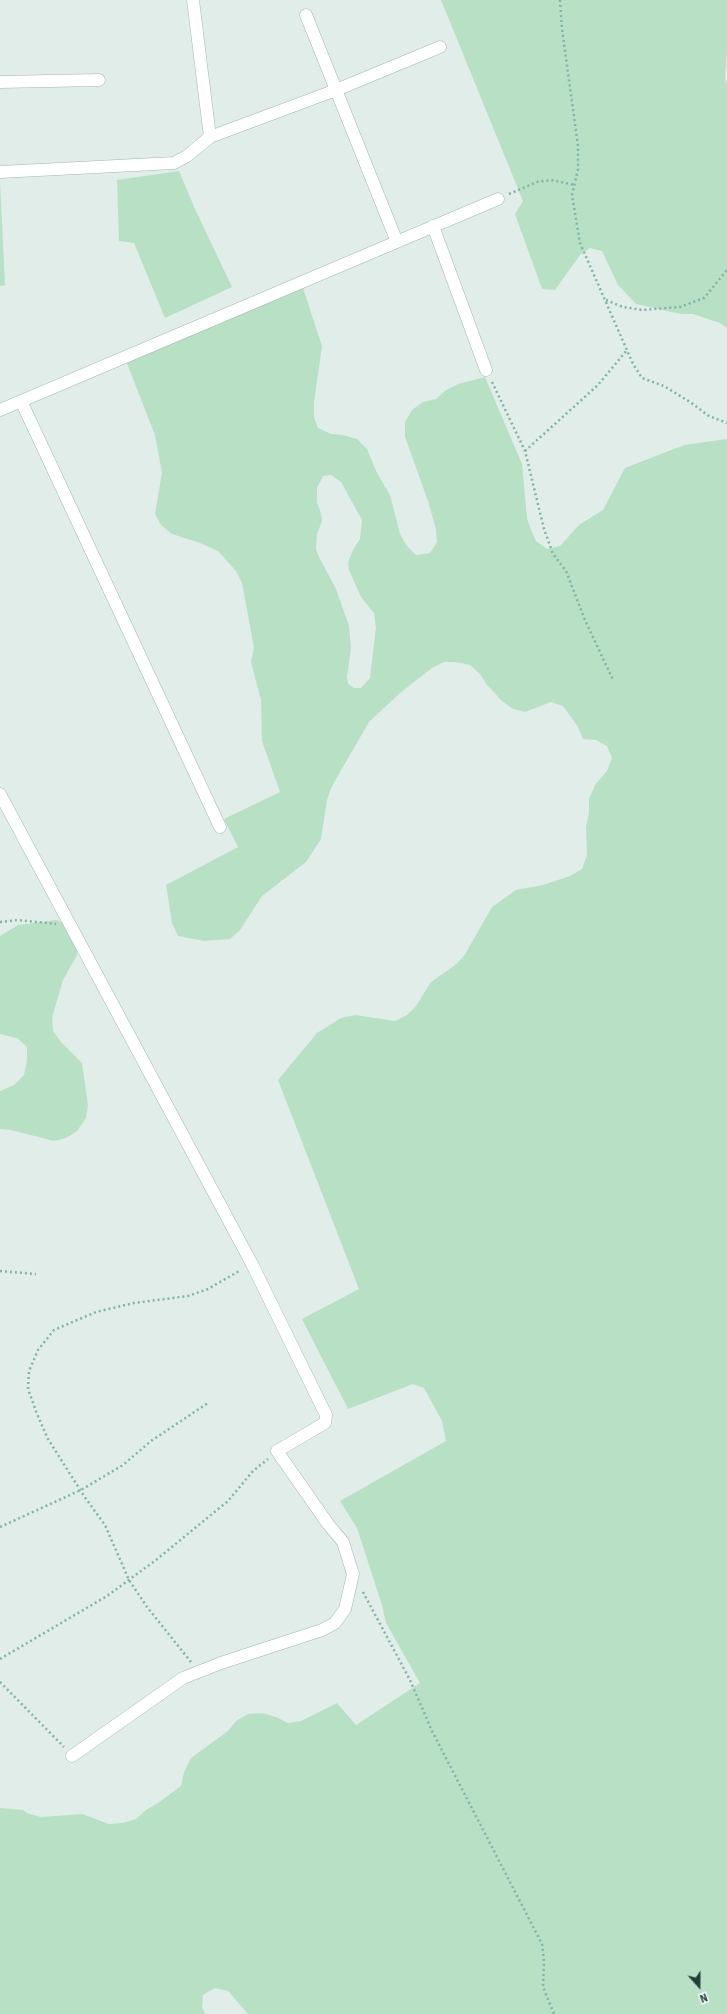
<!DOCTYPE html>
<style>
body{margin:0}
#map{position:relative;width:727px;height:2014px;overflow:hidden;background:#e1ede9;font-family:"Source Sans 3",sans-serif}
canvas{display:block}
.north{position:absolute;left:679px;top:1966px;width:40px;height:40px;-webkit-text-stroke:3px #f2f9f6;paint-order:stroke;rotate:159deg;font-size:11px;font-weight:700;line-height:16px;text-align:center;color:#204039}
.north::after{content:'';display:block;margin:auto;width:14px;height:18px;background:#204039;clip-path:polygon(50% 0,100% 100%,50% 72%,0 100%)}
</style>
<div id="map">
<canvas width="727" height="2014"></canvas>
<div class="north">N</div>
</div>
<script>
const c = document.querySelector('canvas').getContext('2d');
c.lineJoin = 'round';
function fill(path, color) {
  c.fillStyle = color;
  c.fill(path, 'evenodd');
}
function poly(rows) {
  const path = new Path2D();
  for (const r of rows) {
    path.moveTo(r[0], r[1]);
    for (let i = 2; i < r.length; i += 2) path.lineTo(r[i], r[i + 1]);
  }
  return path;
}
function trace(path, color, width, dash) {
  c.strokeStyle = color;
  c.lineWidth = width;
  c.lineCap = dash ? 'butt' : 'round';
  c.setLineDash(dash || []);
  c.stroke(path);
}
const green = poly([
 [441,0,727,0,727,50,725,78,727,85,727,328,720,323,693,314,681,314,636,304,618,285,602,251,590,248,580,255,555,290,542,289,515,214,523,201],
 [179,171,195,209,232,287,165,318,134,243,119,241,117,180],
 [0,182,5,285,0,286],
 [302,285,322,346,314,402,314,417,318,428,331,434,343,435,357,439,367,449,377,473,390,495,400,534,407,546,416,555,430,553,437,542,436,529,428,501,405,437,405,422,412,410,423,402,436,399,446,390,458,384,485,377,522,464,527,518,531,530,536,541,547,549,560,546,579,525,603,510,625,468,684,445,727,439,727,2014,248,2014,228,1991,215,1988,203,1995,202,2007,205,2014,0,2014,0,1808,23,1810,27,1813,41,1817,82,1814,109,1824,123,1823,136,1819,146,1810,158,1803,181,1786,184,1772,191,1758,228,1731,236,1721,248,1714,262,1713,276,1717,288,1723,301,1721,337,1703,356,1725,420,1683,386,1623,382,1605,357,1528,340,1501,446,1441,442,1421,424,1388,413,1384,348,1409,302,1319,359,1289,278,1080,317,1033,341,1018,355,1015,395,1021,407,1015,416,1006,431,982,454,966,464,956,492,907,516,890,543,885,570,876,582,869,587,855,586,827,589,813,589,799,595,785,607,771,612,758,607,746,596,740,583,739,578,727,563,706,551,702,525,712,513,709,502,701,487,685,480,674,470,665,456,662,444,662,432,668,400,693,369,722,332,786,327,800,321,839,306,862,262,896,240,930,230,939,204,941,178,936,172,923,166,885,238,847,224,819,280,792,262,741,261,700,251,662,254,648,242,583,236,571,218,551,200,543,172,534,161,525,155,514,162,473,155,435,126,361],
 [331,475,341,482,362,520,360,539,353,550,348,563,349,570,361,597,374,613,376,627,370,678,361,688,354,688,348,684,347,677,351,648,349,626,336,589,319,557,316,549,317,534,322,521,321,514,317,502,317,488,323,476],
 [57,920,70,927,76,940,77,955,63,980,52,1018,53,1031,61,1042,82,1063,88,1105,86,1118,77,1131,66,1138,54,1141,11,1130,0,1129,0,1091,14,1085,24,1075,27,1061,27,1047,17,1038,0,1034,0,936,18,925]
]);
const path = poly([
 [560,0,562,29,578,146,578,169,572,195,580,243,633,364,642,378,664,386,690,402,709,416,727,423],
 [509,194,537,182,551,180,575,185],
 [606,300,623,307,642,310,680,307,704,298,727,270],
 [492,382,525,451,544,529,553,554,566,571,585,620,613,680],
 [525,451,598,385,627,350],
 [0,922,18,920,56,924],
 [0,1271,36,1274],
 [0,1527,81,1490,123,1465,151,1441,208,1403],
 [363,1592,410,1680,432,1731,542,1944,544,1961,543,1987,554,2014],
 [0,1659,107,1596,156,1560,228,1501,253,1471,268,1459],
 [191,1662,147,1607,129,1580,105,1525,84,1496,48,1439,37,1414,28,1389,29,1371,38,1350,54,1330,96,1312,134,1303,188,1296,208,1289,241,1270],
 [0,1682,64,1747]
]);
const minor = poly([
 [193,0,210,137],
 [306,15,397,242],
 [0,82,99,80],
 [0,172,174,163,187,156,210,137,336,90,440,47],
 [433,226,486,370],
 [22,403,220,827],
 [0,410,498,199],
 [0,794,252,1264,326,1415,325,1423,277,1451,328,1524,343,1542,353,1574,345,1609,335,1623,322,1630,221,1663,183,1678,72,1756]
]);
fill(green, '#b8e0c5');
trace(minor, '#a3b6b1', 13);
trace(path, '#7fb4a6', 2.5, [2, 3]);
trace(minor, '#fff', 12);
</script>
